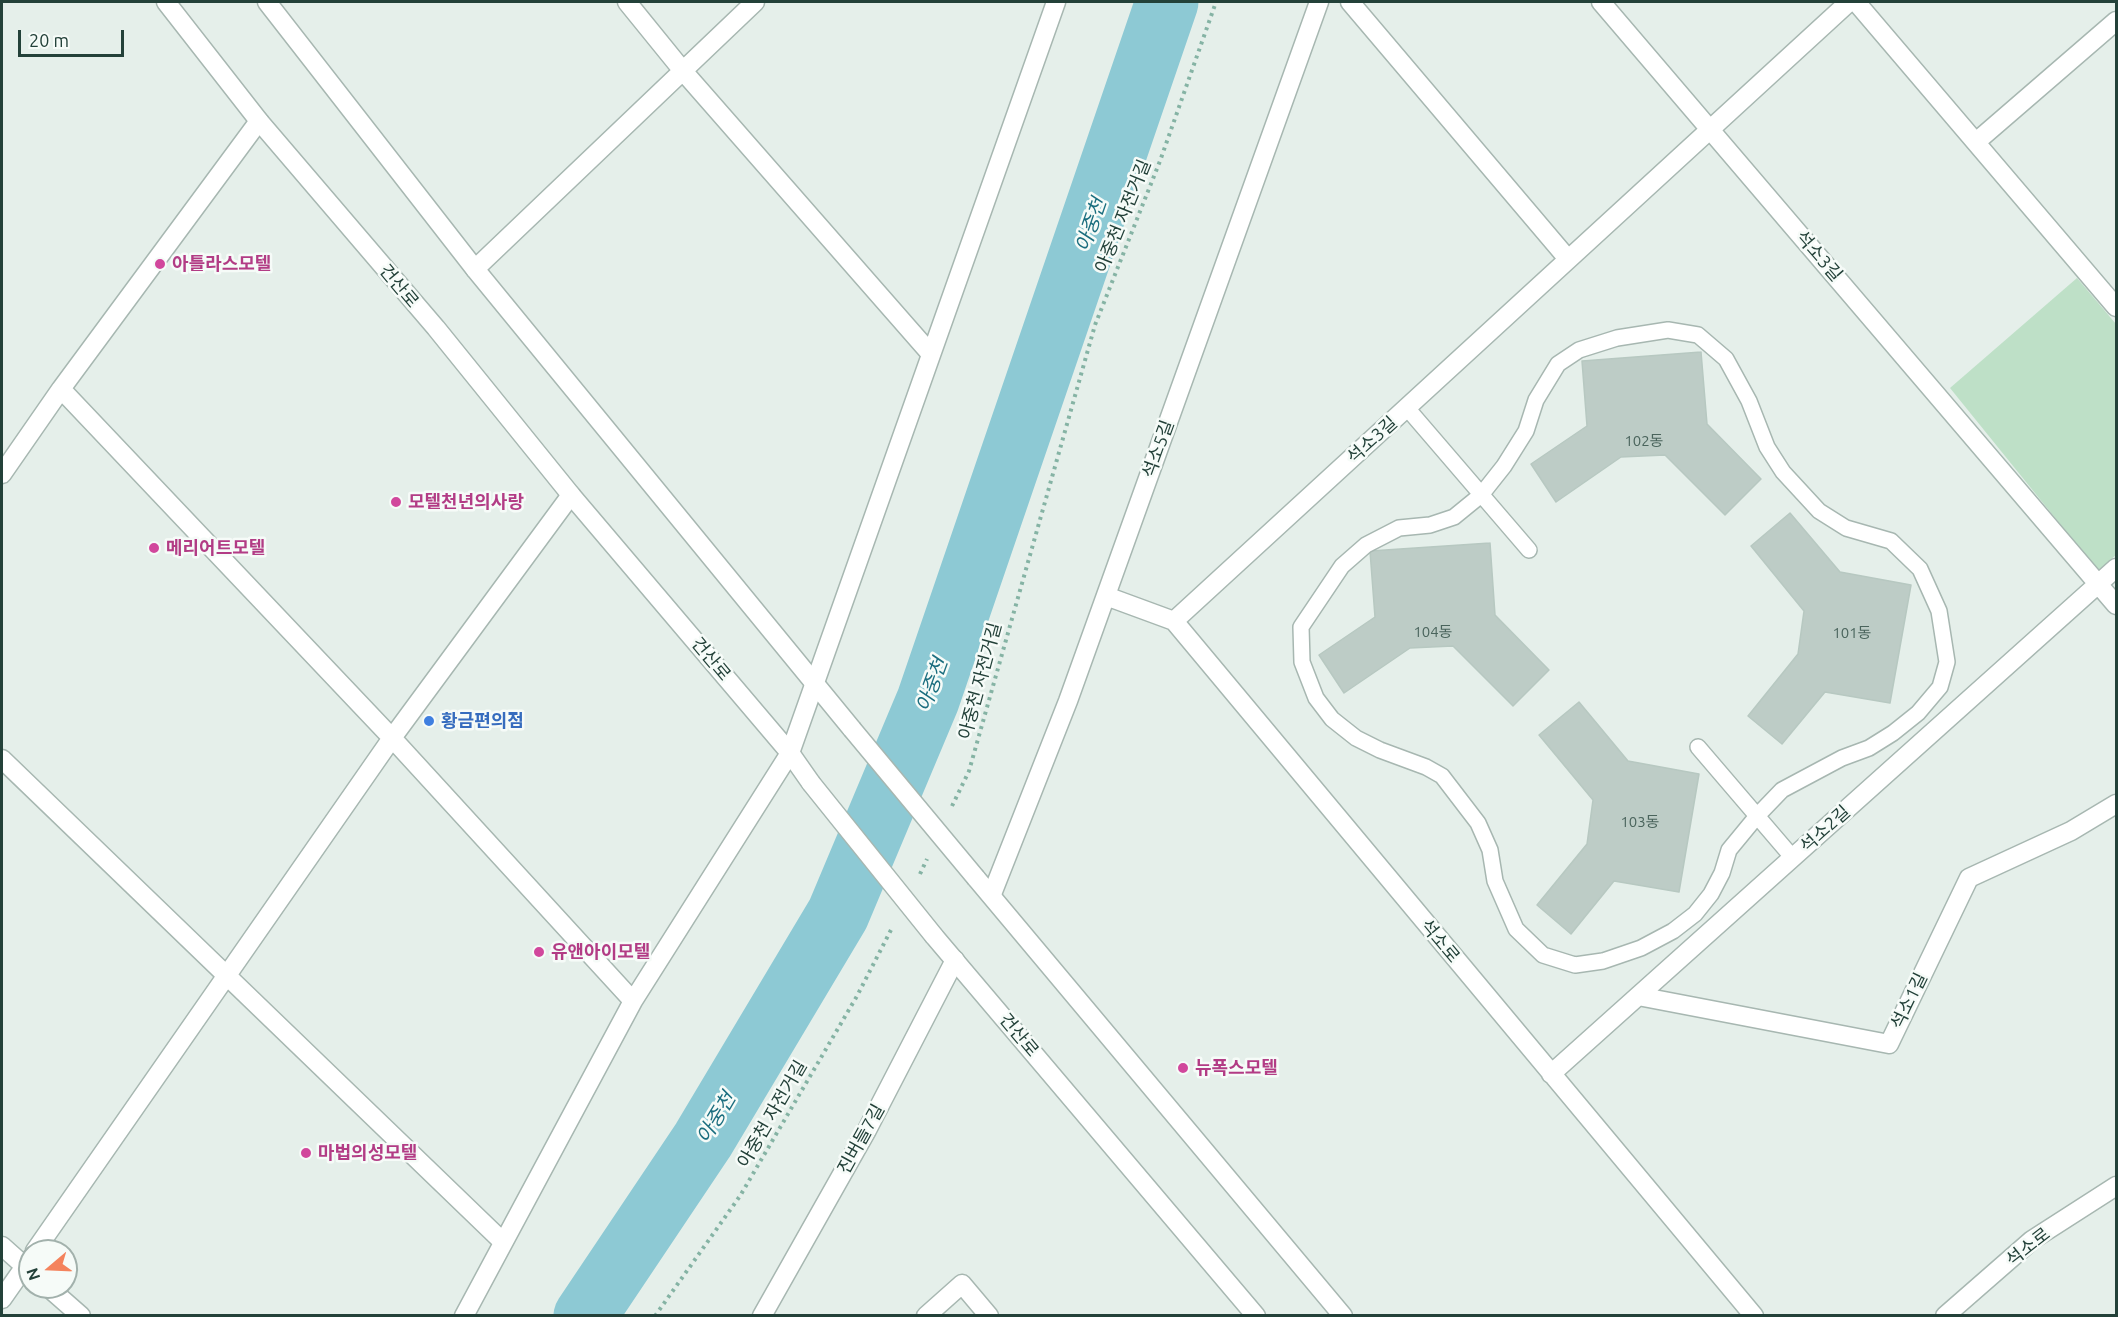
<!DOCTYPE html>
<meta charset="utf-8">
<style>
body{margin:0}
#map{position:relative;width:2118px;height:1317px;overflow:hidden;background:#e5efea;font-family:Ubuntu,sans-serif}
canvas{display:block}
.frame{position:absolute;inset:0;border:3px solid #234139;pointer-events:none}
.north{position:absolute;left:18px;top:1239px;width:60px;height:60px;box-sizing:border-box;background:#f6fbf8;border:2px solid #a2b1ac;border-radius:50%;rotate:251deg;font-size:16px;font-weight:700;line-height:24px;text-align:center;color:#234139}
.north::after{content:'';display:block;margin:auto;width:21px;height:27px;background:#f4835d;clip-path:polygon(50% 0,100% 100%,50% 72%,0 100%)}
.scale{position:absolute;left:18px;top:30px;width:106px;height:27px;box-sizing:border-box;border:3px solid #234139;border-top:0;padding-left:8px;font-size:18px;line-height:21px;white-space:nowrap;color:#234139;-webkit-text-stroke:4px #f6fbf8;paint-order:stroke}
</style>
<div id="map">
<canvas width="2118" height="1317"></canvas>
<div class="frame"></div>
<div class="north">N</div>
<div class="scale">20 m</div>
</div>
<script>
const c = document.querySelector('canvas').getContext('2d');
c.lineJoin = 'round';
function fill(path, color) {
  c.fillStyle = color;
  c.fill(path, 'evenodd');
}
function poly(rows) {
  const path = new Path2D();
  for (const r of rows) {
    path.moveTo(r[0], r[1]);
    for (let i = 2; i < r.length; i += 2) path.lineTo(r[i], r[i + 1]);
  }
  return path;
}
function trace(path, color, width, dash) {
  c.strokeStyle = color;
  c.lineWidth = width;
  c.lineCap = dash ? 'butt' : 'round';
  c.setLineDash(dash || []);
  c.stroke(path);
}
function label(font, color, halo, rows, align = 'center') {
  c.font = font + ' Ubuntu,"Noto Sans KR",sans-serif';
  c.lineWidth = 5;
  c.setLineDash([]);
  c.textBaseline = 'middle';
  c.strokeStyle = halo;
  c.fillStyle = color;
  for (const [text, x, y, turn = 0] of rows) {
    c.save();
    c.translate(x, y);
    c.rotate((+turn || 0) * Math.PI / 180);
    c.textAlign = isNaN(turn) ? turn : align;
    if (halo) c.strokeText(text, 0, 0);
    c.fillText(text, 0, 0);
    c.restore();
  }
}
const green = poly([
 [2077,278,2116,324,2116,555,2098,571,1950,388]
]);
const river = poly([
 [585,1316,703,1140,838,914,928,700,1167,2]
]);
const building = poly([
 [1701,352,1707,424,1761,479,1725,515,1665,455,1621,457,1556,502,1531,464,1587,426,1582,361,1701,352],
 [1790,513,1840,572,1911,585,1890,703,1825,692,1782,744,1748,716,1798,654,1804,611,1751,546,1790,513],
 [1490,543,1495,615,1549,670,1513,706,1453,646,1410,648,1344,693,1319,655,1375,617,1370,551,1490,543],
 [1579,702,1628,761,1699,774,1679,892,1614,881,1571,934,1537,905,1587,844,1593,800,1539,735,1579,702]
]);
const path = poly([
 [952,806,969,771,1095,325,1160,161,1216,2],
 [920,874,927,859],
 [655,1316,740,1196,857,996,893,926]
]);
const service = poly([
 [1668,330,1698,335,1726,359,1749,401,1767,447,1783,472,1819,511,1846,528,1891,541,1920,569,1939,611,1947,662,1940,687,1918,713,1893,733,1869,748,1842,758,1782,790,1757,816,1729,850,1722,873,1711,894,1695,914,1673,931,1641,948,1603,961,1575,965,1543,955,1516,929,1495,881,1490,850,1478,823,1442,776,1426,767,1380,750,1356,738,1332,719,1316,698,1302,662,1301,627,1342,566,1366,545,1399,528,1430,525,1454,517,1481,495,1504,466,1526,431,1536,400,1558,364,1579,350,1617,338,1668,330],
 [1407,408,1529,550],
 [1698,747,1793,858]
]);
const minor = poly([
 [627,2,683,71,930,353],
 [1350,2,1568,259],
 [1601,2,2116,605],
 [1856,2,2116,307],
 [1976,142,2116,21],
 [475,269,755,2],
 [61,389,392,738,633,1001],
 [2,474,61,389,259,121],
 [1106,596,1174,621,1754,1316],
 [1174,621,1849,2],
 [2,759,503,1242],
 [992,894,1068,701,1319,2],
 [1638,996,1889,1044,1969,878,2071,831,2116,804],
 [1551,1074,2116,568],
 [2,1246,30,1271],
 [35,1251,392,738,571,495],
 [48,1287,81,1316],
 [2,1299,30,1259],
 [464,1316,633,1001,790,753,1056,2],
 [762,1316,867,1130,955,960],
 [926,1316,962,1284,989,1316]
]);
const tertiary = poly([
 [166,2,259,121,436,328,571,495,790,753,811,783],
 [267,2,475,269,852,729],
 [976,878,1343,1316],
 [934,936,1256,1316],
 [1945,1316,2032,1240,2116,1186]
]);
const tertiaryBridge = poly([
 [852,729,976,878],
 [811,783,934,936]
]);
const markers = [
 [160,264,6,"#d1479c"],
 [396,502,6,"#d1479c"],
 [154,548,6,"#d1479c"],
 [429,721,6,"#3f7fe0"],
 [539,952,6,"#d1479c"],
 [1183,1068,6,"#d1479c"],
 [306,1153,6,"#d1479c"]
];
const numberNames = [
 ["102동",1644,441],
 ["104동",1433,632],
 ["101동",1852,633],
 ["103동",1640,822]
];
const streetNames = [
 ["아중천 자전거길",1123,216,-68],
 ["석소3길",1819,256,49],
 ["건산로",399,286,50],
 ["석소3길",1372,440,-42],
 ["석소5길",1158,449,-70],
 ["건산로",711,659,50],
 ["아중천 자전거길",980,681,-75],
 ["석소2길",1825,829,-42],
 ["석소로",1440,941,50],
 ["석소1길",1909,1001,-64],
 ["건산로",1019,1035,50],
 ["아중천 자전거길",772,1114,-60],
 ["진버들7길",861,1139,-61],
 ["석소로",2028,1247,-38]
];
const hotelNames = [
 ["아틀라스모텔",172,264],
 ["모텔천년의사랑",408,502],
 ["메리어트모텔",166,548],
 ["유앤아이모텔",551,952],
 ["뉴폭스모텔",1195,1068],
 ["마법의성모텔",318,1153]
];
const shopNames = [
 ["황금편의점",441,721]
];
const waterNames = [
 ["아중천",1091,225,-71],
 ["아중천",932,685,-70],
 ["아중천",716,1118,-59]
];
fill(green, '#bee0c7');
trace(river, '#8dc9d4', 63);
fill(building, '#bdccc6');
trace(building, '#b7c8c1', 1.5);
trace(service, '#a7b7b1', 18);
trace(minor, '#a7b7b1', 21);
trace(tertiary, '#a7b7b1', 21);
trace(path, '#85b3a4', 4, [3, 4.5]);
trace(service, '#fff', 15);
trace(minor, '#fff', 18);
trace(tertiary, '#fff', 18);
trace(tertiaryBridge, '#a7b7b1', 21, []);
trace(tertiaryBridge, '#fff', 18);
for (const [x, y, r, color] of markers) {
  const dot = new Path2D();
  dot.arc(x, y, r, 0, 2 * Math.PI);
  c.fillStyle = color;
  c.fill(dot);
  trace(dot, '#f6fbf8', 2);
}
label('15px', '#4a645c', null, numberNames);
label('18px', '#234139', '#f6fbf8', streetNames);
label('bold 18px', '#b23c85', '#f6fbf8', hotelNames, 'left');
label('bold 18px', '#366cbe', '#f6fbf8', shopNames, 'left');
label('italic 20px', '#1b6e7f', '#f6fbf8', waterNames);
</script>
